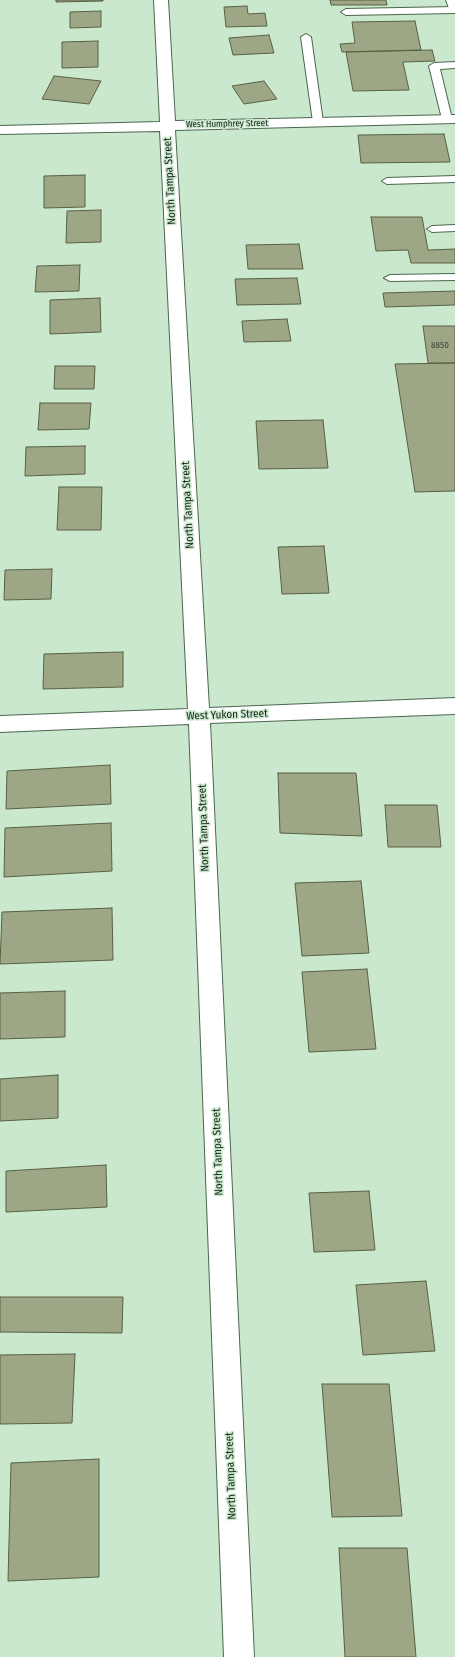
<!DOCTYPE html>
<style>
body{margin:0}
canvas{display:block;background:#cae8cd}
</style>
<canvas width="455" height="1657"></canvas>
<script>
const c = document.querySelector('canvas').getContext('2d');
c.lineJoin = 'round';
function fill(path, color) {
  c.fillStyle = color;
  c.fill(path, 'evenodd');
}
function poly(rows) {
  const path = new Path2D();
  for (const r of rows) {
    path.moveTo(r[0], r[1]);
    for (let i = 2; i < r.length; i += 2) path.lineTo(r[i], r[i + 1]);
  }
  return path;
}
function trace(path, color, width, dash) {
  c.strokeStyle = color;
  c.lineWidth = width;
  c.lineCap = dash ? 'butt' : 'round';
  c.setLineDash(dash || []);
  c.stroke(path);
}
function label(font, color, halo, rows, align = 'center') {
  c.font = font + ' "Fira Sans Condensed",sans-serif';
  c.lineWidth = 3;
  c.setLineDash([]);
  c.textBaseline = 'middle';
  c.strokeStyle = halo;
  c.fillStyle = color;
  for (const [text, x, y, turn = 0] of rows) {
    c.save();
    c.translate(x, y);
    c.rotate((+turn || 0) * Math.PI / 180);
    c.textAlign = isNaN(turn) ? turn : align;
    if (halo) c.strokeText(text, 0, 0);
    c.fillText(text, 0, 0);
    c.restore();
  }
}
const building = poly([
 [56,0,103,0,103,1,56,2,56,0],
 [330,0,386,0,387,5,331,5,330,0],
 [247,6,248,14,265,13,267,26,226,27,224,7,247,6],
 [101,11,101,27,70,28,70,12,101,11],
 [415,21,421,50,342,52,340,44,355,43,352,22,415,21],
 [269,35,274,53,233,55,229,38,269,35],
 [98,41,98,67,62,68,62,42,98,41],
 [432,50,435,61,403,62,409,90,353,91,346,52,432,50],
 [54,76,101,81,89,104,42,99,54,76],
 [264,81,277,99,244,104,232,86,264,81],
 [444,134,450,162,361,163,358,135,444,134],
 [85,175,85,207,44,208,44,176,85,175],
 [101,210,101,242,66,243,67,211,101,210],
 [371,217,422,217,428,250,455,249,455,263,411,263,408,250,376,251,371,217],
 [299,244,303,269,248,269,246,245,299,244],
 [80,265,79,291,35,292,37,266,80,265],
 [297,278,301,304,237,305,235,279,297,278],
 [455,291,455,305,385,307,383,293,455,291],
 [100,298,101,332,50,334,50,300,100,298],
 [287,319,291,341,244,342,242,321,287,319],
 [423,326,455,326,455,363,428,363,423,326],
 [455,363,455,491,415,492,395,364,455,363],
 [55,366,95,366,94,389,54,389,55,366],
 [40,403,91,403,89,429,38,430,40,403],
 [323,420,328,468,259,469,256,421,323,420],
 [85,446,85,474,25,476,26,447,85,446],
 [59,487,102,487,101,530,57,530,59,487],
 [324,546,329,593,282,594,278,547,324,546],
 [52,569,51,599,4,600,5,570,52,569],
 [123,652,123,687,43,689,44,654,123,652],
 [110,765,111,804,6,809,7,771,110,765],
 [278,773,356,773,362,836,280,833,278,773],
 [385,805,437,805,441,847,388,847,385,805],
 [111,823,112,871,4,877,5,828,111,823],
 [361,881,369,953,302,956,295,883,361,881],
 [112,908,113,960,0,964,2,912,112,908],
 [367,969,376,1049,309,1052,302,972,367,969],
 [65,991,65,1037,0,1039,0,993,65,991],
 [58,1075,58,1118,0,1121,0,1079,58,1075],
 [106,1165,107,1207,6,1212,6,1171,106,1165],
 [369,1191,375,1250,314,1252,309,1193,369,1191],
 [426,1281,435,1351,363,1355,356,1285,426,1281],
 [0,1297,123,1297,122,1333,0,1332,0,1297],
 [75,1354,72,1423,0,1424,0,1355,75,1354],
 [322,1384,389,1384,402,1516,332,1517,322,1384],
 [99,1459,99,1577,8,1581,11,1463,99,1459],
 [339,1548,407,1548,416,1657,345,1657,339,1548]
]);
const service = poly([
 [455,7,455,13,346,15,341,12,346,9,455,7],
 [306,34,311,37,323,122,318,125,313,122,301,37,306,34],
 [455,62,455,68,440,69,452,119,447,122,442,119,429,66,434,63,455,62],
 [455,176,455,182,387,184,382,181,387,178,455,176],
 [455,225,455,231,432,232,427,229,432,226,455,225],
 [455,274,455,280,390,281,384,278,390,275,455,274]
]);
const minor = poly([
 [154,0,168,0,175,121,455,115,455,123,175,130,209,708,455,698,455,714,210,723,254,1657,224,1657,189,724,0,732,0,716,188,709,160,131,0,134,0,126,160,122,154,0]
]);
const primary = poly([
 [446,0,455,0,455,12,450,11,446,0]
]);
const farStreetnames = [
 ["West Humphrey Street",227,124,-1]
];
const numberNames = [
 ["8850",440,345]
];
const streetNames = [
 ["North Tampa Street",170,181,-93],
 ["North Tampa Street",188,505,-93],
 ["West Yukon Street",227,715,-2],
 ["North Tampa Street",204,828,-92],
 ["North Tampa Street",218,1152,-92],
 ["North Tampa Street",231,1476,-92]
];
fill(building, '#9da786');
trace(building, '#586143', 1);
trace(service, '#4c664f', 2);
trace(minor, '#4c664f', 2);
trace(primary, '#4c664f', 2);
fill(service, '#fff');
fill(minor, '#fff');
fill(primary, '#fff');
label('9px', '#18231a', '#cae8cd', farStreetnames);
label('9px', '#394435', null, numberNames);
label('11px', '#18231a', '#cae8cd', streetNames);
</script>
